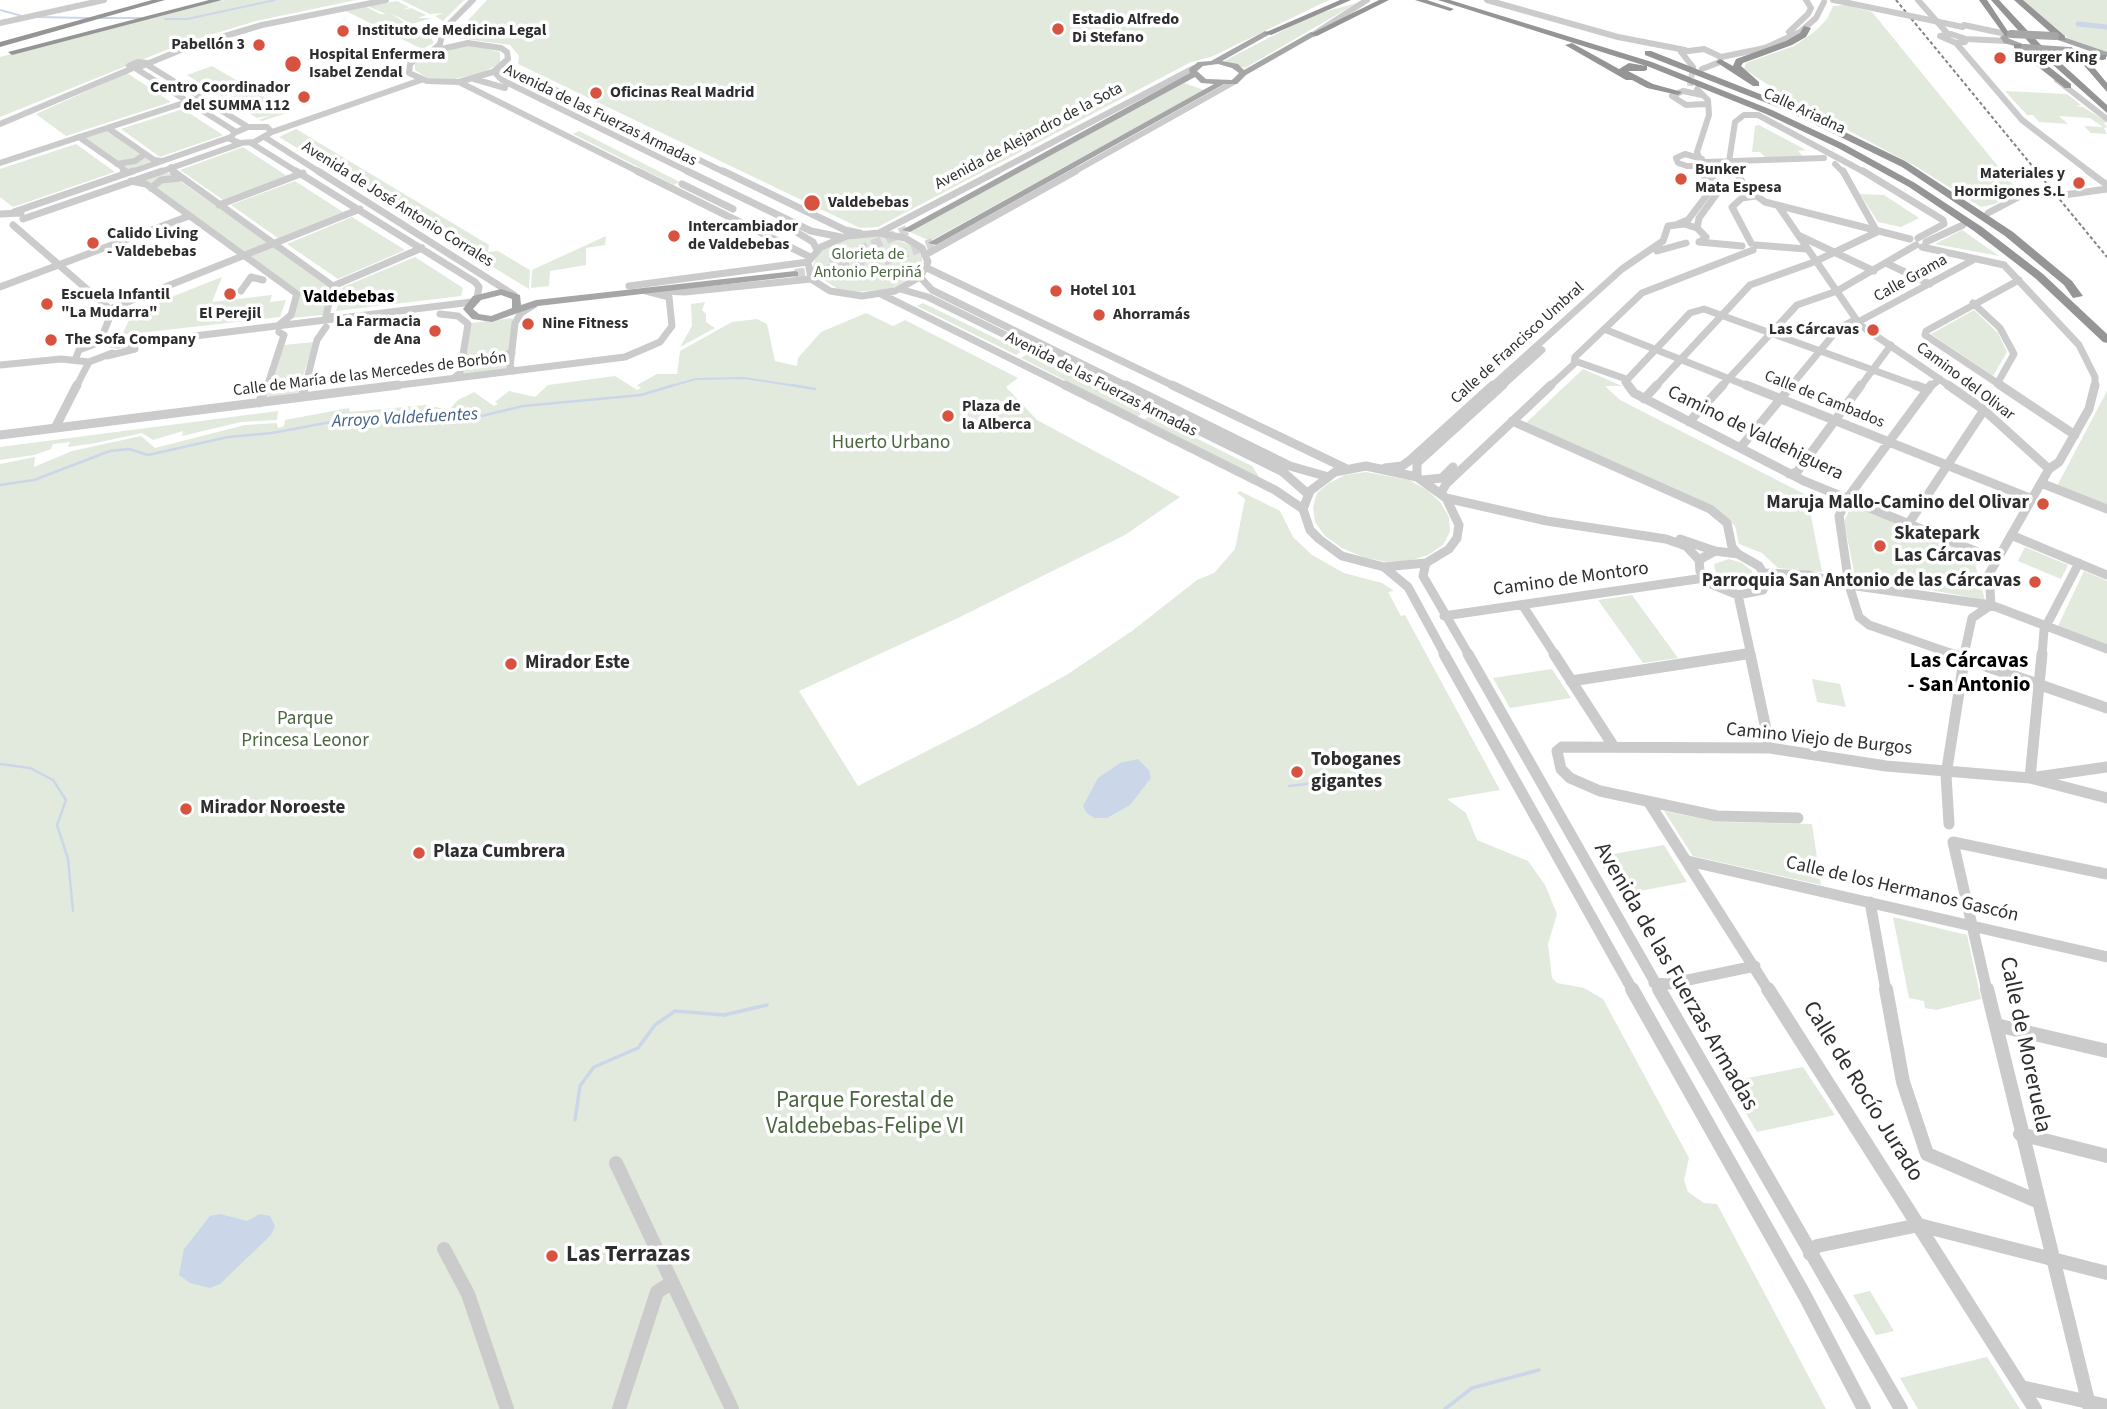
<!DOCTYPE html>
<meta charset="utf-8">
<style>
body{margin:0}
canvas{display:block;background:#fff}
</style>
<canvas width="2107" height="1409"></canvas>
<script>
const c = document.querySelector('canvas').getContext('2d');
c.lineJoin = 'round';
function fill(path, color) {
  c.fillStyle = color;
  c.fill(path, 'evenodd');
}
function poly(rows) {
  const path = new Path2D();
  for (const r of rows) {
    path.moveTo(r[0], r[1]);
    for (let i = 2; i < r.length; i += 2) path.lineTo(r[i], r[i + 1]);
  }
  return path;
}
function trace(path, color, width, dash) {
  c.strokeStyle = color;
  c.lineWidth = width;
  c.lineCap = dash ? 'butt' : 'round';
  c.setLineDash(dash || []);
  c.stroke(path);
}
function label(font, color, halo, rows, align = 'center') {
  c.font = font + ' "Source Sans 3",sans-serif';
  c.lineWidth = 7;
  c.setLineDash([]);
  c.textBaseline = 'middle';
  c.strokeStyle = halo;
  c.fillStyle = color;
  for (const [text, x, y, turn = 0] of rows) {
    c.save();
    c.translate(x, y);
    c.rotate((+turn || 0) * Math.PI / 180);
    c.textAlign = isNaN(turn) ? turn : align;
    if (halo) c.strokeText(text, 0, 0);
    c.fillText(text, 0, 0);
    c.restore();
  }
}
const green = poly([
 [225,0,356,0,256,21,181,44,0,117,0,57,173,10],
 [401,0,464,0,443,21,435,16,443,13,430,14],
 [487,0,1329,0,1211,57,1191,62,878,227,860,228,518,64,519,56,510,45,458,38,457,32],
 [2023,0,2107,0,2107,53,2068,38],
 [397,1,409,7,402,10,411,8,426,15,418,18,432,18,412,24,390,13,409,25,398,29,405,33,417,29,430,36,434,43,422,49,344,10,365,6,380,14,386,14,367,6],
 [1357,3,1245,68,1224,61,1313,15],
 [1846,5,1872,12,2019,192,1995,204,1981,207,1917,167,1793,101,1744,69,1746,63,1794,46,1813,33,1827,19,1833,6],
 [470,45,500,52,500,63,482,73,454,79,427,78,415,70,415,64,430,53],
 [212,66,241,83,230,88,244,90,223,97,209,89,221,84,206,87,187,75],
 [127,73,171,102,66,136,36,114],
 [1184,83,1204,90,930,241,910,232],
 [252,90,290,112,262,121,259,120,271,115,257,118,226,99,237,95,251,103,238,95],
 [2005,91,2067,94,2081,105,2075,106,2083,107,2107,122,2104,123,2107,127,2104,128,2107,134,2091,133,2084,126,2103,127,2090,118,2059,116,2068,124,2039,122,2033,115,2027,115],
 [183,109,223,135,160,157,121,129],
 [1759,125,1806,150,1798,151,1804,157,1766,158,1760,152,1752,152,1755,126],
 [296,129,489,245,488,252,498,251,530,270,529,289,279,137],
 [108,130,152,161,128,170,85,138],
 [579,131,680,182,674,185,573,134],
 [76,144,115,172,13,207,0,197,0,169],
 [243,147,287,176,223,200,180,170],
 [167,172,332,287,323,315,292,318,300,297,143,180],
 [295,181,343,212,278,238,231,205],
 [1860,194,1884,195,1919,218,1901,227,1878,222],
 [352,217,405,250,338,279,287,244],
 [1962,230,1999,256,1935,244],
 [872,235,889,237,915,247,922,256,922,265,917,274,891,289,855,292,838,289,816,275,813,266,816,257,825,248,855,237],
 [606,236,605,245,586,248,586,265,550,271,549,286,531,288,532,270],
 [415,257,463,288,461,296,336,311,343,287],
 [222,277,212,302,272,295,270,302,286,300,280,317,122,335,130,318,158,315,159,312,135,314,136,311],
 [705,302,702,310,706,314,706,322,715,328,680,347,692,326,691,304],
 [923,303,1022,351,1016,355,917,306],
 [1974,310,1998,333,2007,352,1993,376,1931,334],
 [866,313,893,326,905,320,1018,378,1006,387,1037,420,1180,497,1125,535,958,618,799,691,858,786,974,727,1068,674,1132,631,1197,580,1214,573,1235,549,1245,499,1237,493,1240,491,1280,511,1293,537,1312,555,1344,573,1382,583,1394,591,1388,592,1401,616,1405,615,1500,790,1447,799,1466,813,1477,840,1528,861,1545,885,1557,914,1548,944,1552,978,1557,983,1584,988,1603,999,1689,1158,1684,1180,1688,1192,1704,1203,1717,1204,1826,1409,0,1409,0,464,35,457,34,467,72,451,141,436,155,448,245,425,277,423,278,428,284,426,285,420,349,408,350,412,426,405,449,410,458,400,474,392,494,406,498,404,495,402,509,391,535,397,548,385,615,376,637,390,641,388,637,385,657,374,677,374,680,351,732,322,757,319,767,324,775,361,797,366,798,358,821,332],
 [513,318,507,369,463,375,471,323],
 [314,342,297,395,267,399,284,345],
 [1027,354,1144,412,1137,417,1021,358],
 [1583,369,1622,386,1605,386,1620,400,1814,499,1810,511,1822,572,1778,568,1762,553,1739,544,1735,526,1713,506,1526,423],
 [2107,391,2107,506,2057,486],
 [278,411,277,420,241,422,182,436,183,431,153,440,142,433,96,443,68,447,70,442,53,444,51,449,34,455,0,460,0,447],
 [1150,415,1252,466,1260,478,1144,420],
 [1366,472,1409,480,1427,490,1441,503,1449,517,1450,532,1443,545,1428,555,1409,561,1386,562,1363,557,1342,548,1325,536,1315,522,1313,507,1317,493,1329,483,1345,475],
 [1852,504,1972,553,1985,600,1855,576,1844,522],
 [2025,547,2068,565,2061,579,2018,561],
 [1729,559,1742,563,1752,571,1752,583,1735,586,1717,577,1714,564],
 [2084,571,2107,581,2107,645,2058,626],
 [1632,595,1678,658,1643,663,1598,600],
 [1552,669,1571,698,1510,708,1493,678],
 [1812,679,1840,684,1846,707,1817,702],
 [1664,811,1719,822,1812,824,1821,885,1693,856],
 [1664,845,1687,882,1619,895,1597,857],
 [1893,917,1967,935,1981,999,1936,1010,1925,1008,1924,1001,1909,998],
 [1803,1067,1835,1115,1757,1132,1728,1082],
 [1870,1291,1894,1331,1876,1335,1853,1295],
 [1987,1357,2020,1409,1918,1409,1900,1378]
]);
const water = poly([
 [1138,759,1149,770,1151,778,1130,805,1107,818,1094,818,1086,812,1083,806,1098,778,1120,763],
 [220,1214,247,1221,260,1214,270,1216,275,1226,271,1235,220,1284,210,1288,190,1283,179,1275,184,1249,210,1216]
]);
const streamFar2 = poly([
 [0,10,22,16],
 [35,17,88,18],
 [98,18,141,18],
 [165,19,187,19,275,0],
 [668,387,696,379,744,378,803,387]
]);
const streamFar1 = poly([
 [791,385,815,389],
 [0,485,34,480,110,451,129,449,148,455,228,437,272,433,347,419,406,416,473,418,523,406,641,395,674,385],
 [0,764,30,768,53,780,66,800,57,825,68,859,73,911],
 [1289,786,1350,779]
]);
const stream = poly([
 [575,1120,580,1086,594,1067,638,1048,655,1025,675,1011,724,1015,767,1005],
 [1445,1409,1472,1388,1539,1370]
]);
const canal = poly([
 [2078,24,2107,27]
]);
const minorTunnel = poly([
 [1690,86,1693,67]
]);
const majorTunnel = poly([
 [831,263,907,230],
 [795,274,877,263,933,243]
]);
const minorFar4 = poly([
 [1487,0,1618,37,1685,50],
 [1833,0,1844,2],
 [1918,0,1947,33],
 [0,23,104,0],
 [1964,25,2006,34],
 [1789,32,1808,14,1811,8,1806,0],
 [1314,34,1367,0],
 [1951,34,1966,39,1965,42,1956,43,1940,36,1951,34],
 [1966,39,2007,41],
 [468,43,501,48,507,52,508,59,493,72,459,82,427,81,409,73,410,64,424,53,468,43],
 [1956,43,2022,120,2091,173],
 [434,49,440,44,443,30,473,0],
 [1721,57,1765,48,1800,32,1816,18,1824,2],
 [147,63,138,62,129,66,142,66,188,47,262,25,386,0],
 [146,64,248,127],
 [504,65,726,173],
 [1693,67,1681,52,1704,49,1721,57],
 [135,68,236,132],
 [498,69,496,74,502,80,691,173],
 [1702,69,1720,62,1721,57],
 [474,79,505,88],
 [2057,80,2107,119],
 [459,82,641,173],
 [1697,89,1708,100,1709,115,1697,152,1699,157],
 [1702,95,1683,91,1672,96,1686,105,1706,104],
 [0,124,133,68],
 [248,127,267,127,272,132,254,142,240,143,230,139,234,133,248,127],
 [108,128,154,160,162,161],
 [272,132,421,80],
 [79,137,122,167,124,173],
 [266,138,321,173],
 [251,143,299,173],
 [1705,162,1824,158],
 [1729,162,1735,122,1744,115,1758,115,1866,173],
 [1729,162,1736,173],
 [0,163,199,98],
 [117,164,135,161,145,154],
 [1835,164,1844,173],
 [1704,166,1687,166,1678,163,1676,158,1685,154,1702,159,1707,173],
 [171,167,173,173],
 [128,173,231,137],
 [157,173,242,143],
 [994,173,1194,68],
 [1072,173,1234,82]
]);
const minorFar3 = poly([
 [173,171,333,286],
 [296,171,475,282,479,287,477,298],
 [318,171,514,295],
 [637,171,810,257],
 [687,171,811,231,841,237],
 [723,171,845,230,860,233],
 [1735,171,1747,189,1765,202,1910,239],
 [1843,171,1877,232],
 [1863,171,1943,220,1944,224,1918,238],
 [2088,171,2107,185],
 [123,174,125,171],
 [131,181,146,184,297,294,291,315,279,325],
 [682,184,733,209],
 [151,188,161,180,180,178],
 [2064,195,2107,189],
 [219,205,303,173],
 [1779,207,1860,325,1951,387],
 [14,212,133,171],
 [1988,213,2026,193,2053,195],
 [0,214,21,213],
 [23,219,162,171],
 [1678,224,1688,220,1710,191,1711,185,1704,176],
 [13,225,112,311,100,342],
 [1697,228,1699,218,1718,192,1718,185,1706,171],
 [798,233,813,242,817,250],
 [879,233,998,171],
 [879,233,905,238,922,248,928,262,920,277,895,291,862,296,830,291,811,279,808,262,821,247,847,236,879,233],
 [1798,235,1874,271],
 [1699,242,1742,246],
 [1926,242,1963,225],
 [1751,243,1732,207,1742,198,1755,196],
 [1756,245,1806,249],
 [1922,247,2004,265,2079,345,2095,377,2095,387],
 [1657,251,1686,243],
 [927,254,1076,171],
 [1888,264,1930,284],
 [927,268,1176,387],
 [920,277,932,290,1129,387],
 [333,286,422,248],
 [333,286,326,316,337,317],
 [629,286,808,262],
 [0,287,189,216],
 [900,289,928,297,1111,387],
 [241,291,251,277,263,280],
 [660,291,685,292,811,279],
 [881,294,1068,387],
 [1973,303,2000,328,2014,354,1997,384],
 [110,309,360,209],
 [440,314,458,316,468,324,460,373,454,378],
 [1860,321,1975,259],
 [1604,329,1750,387],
 [107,356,135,349],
 [463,357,478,361,512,353],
 [75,360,79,350,100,342,116,345,146,342,472,302],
 [1575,361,1626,379],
 [0,365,61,359,89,362,112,353],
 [514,371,510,367,515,323,521,313,534,305],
 [268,383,286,386,305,380],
 [76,387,89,362],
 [267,387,284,335,279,332],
 [305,387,317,340,326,327],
 [384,387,625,357,660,342,672,326,669,297,646,291],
 [1491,387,1622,269,1663,241,1668,226,1684,224,1697,228,1706,237,1700,242],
 [1501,387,1542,350],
 [1549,387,1574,364,1575,357,1642,293,1753,250],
 [1629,387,1625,382,1690,313,1704,309,1920,387],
 [1655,387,1750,285,1814,262,1877,232],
 [1721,387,1797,305,1837,291,1916,245],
 [1790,387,1838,329,1856,319],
 [1860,387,1891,345],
 [1930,387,1940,379],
 [2003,387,1925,335,1926,331,2019,280]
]);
const minorFar2 = poly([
 [282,385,288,385],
 [1065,385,1275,490,1303,509],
 [1107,385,1283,472,1308,494],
 [1126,385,1290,466,1325,476],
 [1172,385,1347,469],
 [1628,385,1634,393,1804,481,1997,560],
 [1746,385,2032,499],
 [1915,385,1928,390],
 [1931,385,1849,496,1839,516,1849,585,1859,617,1869,625,1956,655],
 [1948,385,1984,410,2049,469],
 [2000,385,2075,435],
 [302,397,305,385],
 [1644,399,1657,385],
 [259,403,267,385],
 [1512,421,1710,509,1727,523,1732,547,1738,554],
 [1689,422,1723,385],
 [55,428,77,385],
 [0,435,398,385],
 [1740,448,1792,385],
 [1366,466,1417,477,1446,498,1459,525,1457,538,1449,549,1426,563,1384,567,1342,556,1319,539,1310,530,1303,509,1310,491,1335,472,1366,466],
 [1385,468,1402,466,1409,461,1493,385],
 [1789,474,1797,472,1861,385],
 [1417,477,1417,463,1503,385],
 [1423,480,1442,478,1453,467],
 [2041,483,2107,509],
 [1441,493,1446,484,1551,385],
 [1446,498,1547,521,1666,539,1686,546,1699,560],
 [1909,523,1984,410],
 [2011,535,2107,575],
 [1680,539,1715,551],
 [1715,551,1738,554,1759,566,1767,579,1763,590,1738,595,1711,584,1700,571,1699,560,1715,551],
 [1426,563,1423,576,1469,655],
 [1384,567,1408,587,1445,655],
 [1765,573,1809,575,1849,585,1991,605,2107,649],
 [1738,595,1751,655],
 [1991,605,1989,574,2049,469,2059,462,2089,409,2095,385],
 [1523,606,1555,655],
 [1444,616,1704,578],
 [1735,655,1750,653],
 [1964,655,1972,618,1991,605],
 [2042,655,2044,630,2079,563]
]);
const minorFar1 = poly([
 [1444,654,1633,991],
 [1468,654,1660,991],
 [1554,654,1614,747],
 [1750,654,1770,748],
 [1951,654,2107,708],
 [1571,681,1746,654],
 [2030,778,2042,654],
 [2030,778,2107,798],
 [1648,801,1769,991],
 [1798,818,1717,816,1600,791,1570,778,1561,769,1557,751,1562,747,1770,748,1886,766,2030,778,2107,767],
 [1949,824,1946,775,1965,654],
 [1688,861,2107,957],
 [1870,902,1886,991],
 [1654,983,1669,984,1755,966],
 [1987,991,1953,842,2107,874]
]);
const minor = poly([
 [1632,989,1805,1296,1864,1409],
 [1659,989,1901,1409],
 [1768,989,2035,1409],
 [1886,989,1903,1082,1927,1154,2037,1201],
 [1987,989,2090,1409],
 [1996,1025,2107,1051],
 [2020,1134,2107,1156],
 [616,1163,732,1409],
 [444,1249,468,1294,507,1409],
 [1810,1254,1817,1246,1919,1225,2107,1273],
 [2021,1387,2107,1406],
 [619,1409,657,1292,671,1283]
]);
const major = poly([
 [1265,31,1272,33,1222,61,1238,64,1244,70,1311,32,1318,34,1246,75,1237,84,1224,84,936,245,928,243,1214,84,1201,83,1195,77,910,232,902,230,1190,73,1189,69,1198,62,1211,61,1265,31],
 [1218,64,1232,68,1239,73,1232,80,1206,79,1197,71,1203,66,1218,64],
 [2011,32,2015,34,2008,38,2010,39,2028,46,2028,50,2004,43,2000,37,2011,32],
 [2055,34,2107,52,2107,57,2052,38,2051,36,2055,34],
 [795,271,798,272,798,276,538,306,492,322,472,319,463,309,473,296,501,289,520,295,521,305,536,300,795,271],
 [501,295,512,299,512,308,491,316,479,314,473,309,481,300,501,295]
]);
const highway = poly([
 [152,0,165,0,0,47,0,42,152,0],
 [209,0,222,0,12,55,8,52,209,0],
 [1340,0,1351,0,1271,35,1264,33,1340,0],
 [1379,0,1389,0,1317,36,1310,34,1379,0],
 [1415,0,1427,0,1454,9,1450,11,1415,0],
 [1438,0,1450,0,1652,62,1772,110,1844,144,1915,183,1982,227,2043,274,2107,334,2107,343,2103,342,2035,278,1974,231,1909,187,1838,148,1766,114,1647,66,1647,70,1644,71,1628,71,1653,84,1682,92,1678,95,1647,88,1632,80,1626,80,1565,45,1572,43,1619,69,1629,63,1646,66,1438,0],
 [1979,0,1987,0,2011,36,2005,36,1979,0],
 [1991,0,1999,0,2040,44,2107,105,2107,113,2034,48,1991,0],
 [2014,0,2023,0,2065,36,2065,40,2059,40,2014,0],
 [1804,26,1811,28,1806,37,1792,45,1743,63,1741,66,1759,82,1759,86,1753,86,1716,62,1720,59,1733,66,1736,59,1786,41,1800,33,1804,26],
 [2014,44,2020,44,2071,84,2071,88,2065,88,2014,48,2014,44],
 [2071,47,2083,54,2106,55,2106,59,2103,60,2087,59,2107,83,2107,92,2074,54,2068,52,2068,48,2071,47],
 [1645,51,1651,51,1793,107,1905,161,2013,232,2072,281,2083,296,2073,298,2064,285,2005,236,1902,167,1787,111,1645,55,1645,51]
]);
const rail = poly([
 [1896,0,2107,257]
]);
const minorBridge = poly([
 [1844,2,1963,27]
]);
const majorBridge = poly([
 [2011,34,2055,36],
 [2025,48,2069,51]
]);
const markers = [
 [1058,29,7,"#d7523f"],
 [343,31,7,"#d7523f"],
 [259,45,7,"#d7523f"],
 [2000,58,7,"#d7523f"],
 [293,64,9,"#d7523f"],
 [596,93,7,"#d7523f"],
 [304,97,7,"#d7523f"],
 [1681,179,7,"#d7523f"],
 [2079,183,7,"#d7523f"],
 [812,203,9,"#d7523f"],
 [674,236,7,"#d7523f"],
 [93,243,7,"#d7523f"],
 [1056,291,7,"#d7523f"],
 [230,294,7,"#d7523f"],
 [47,304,7,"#d7523f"],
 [1099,315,7,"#d7523f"],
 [528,324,7,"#d7523f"],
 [1873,330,7,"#d7523f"],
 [435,331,7,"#d7523f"],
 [51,340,7,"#d7523f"],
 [948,416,7,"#d7523f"],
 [2043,504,7,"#d7523f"],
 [1880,546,7,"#d7523f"],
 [2035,582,7,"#d7523f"],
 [511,664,7,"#d7523f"],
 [1297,772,7,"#d7523f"],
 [186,809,7,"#d7523f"],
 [419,853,7,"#d7523f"],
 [552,1256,7,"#d7523f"]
];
const farPoinames = [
 ["Estadio Alfredo",1072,20],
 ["Di Stefano",1072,38],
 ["Instituto de Medicina Legal",357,31],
 ["Pabellón 3",245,45,"right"],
 ["Hospital Enfermera",309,55],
 ["Isabel Zendal",309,73],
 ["Burger King",2014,58],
 ["Centro Coordinador",290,88,"right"],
 ["del SUMMA 112",290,106,"right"],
 ["Oficinas Real Madrid",610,93],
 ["Bunker",1695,170],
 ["Mata Espesa",1695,188],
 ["Materiales y",2065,174,"right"],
 ["Hormigones S.L",2065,192,"right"],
 ["Valdebebas",828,203],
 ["Intercambiador",688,227],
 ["de Valdebebas",688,245],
 ["Calido Living",107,234],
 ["- Valdebebas",107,252],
 ["Hotel 101",1070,291],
 ["Escuela Infantil",61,295],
 ["\"La Mudarra\"",61,313],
 ["El Perejil",230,314,"center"],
 ["Ahorramás",1113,315],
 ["La Farmacia",421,322,"right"],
 ["de Ana",421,340,"right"],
 ["Nine Fitness",542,324],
 ["Las Cárcavas",1859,330,"right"],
 ["The Sofa Company",65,340],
 ["Plaza de",962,407],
 ["la Alberca",962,425]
];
const farStreetnames = [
 ["Calle Ariadna",1804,112,25],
 ["Avenida de las Fuerzas Armadas",600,116,26],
 ["Avenida de Alejandro de la Sota",1029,137,-28],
 ["Avenida de José Antonio Corrales",397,205,32],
 ["Calle Grama",1911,279,-29],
 ["Calle de Francisco Umbral",1518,344,-42],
 ["Calle de María de las Mercedes de Borbón",370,375,-7],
 ["Camino del Olivar",1965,382,37],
 ["Avenida de las Fuerzas Armadas",1101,385,27],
 ["Calle de Cambados",1824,400,22]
];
const farParknames = [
 ["Glorieta de",868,255],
 ["Antonio Perpiñá",868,273]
];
const farNeighbourhoodnames = [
 ["Valdebebas",349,298]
];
const farWaternames = [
 ["Arroyo Valdefuentes",405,419,-3]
];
const streetNames = [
 ["Camino de Valdehiguera",1755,434,26],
 ["Camino de Montoro",1571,580,-8],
 ["Camino Viejo de Burgos",1819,740,6],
 ["Calle de los Hermanos Gascón",1902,890,13]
];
const parkNames = [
 ["Huerto Urbano",891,444],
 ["Parque",305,720],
 ["Princesa Leonor",305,742]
];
const poiNames = [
 ["Maruja Mallo-Camino del Olivar",2029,504,"right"],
 ["Skatepark",1894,535],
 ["Las Cárcavas",1894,557],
 ["Parroquia San Antonio de las Cárcavas",2021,582,"right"],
 ["Mirador Este",525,664],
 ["Toboganes",1311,761],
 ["gigantes",1311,783],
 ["Mirador Noroeste",200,809],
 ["Plaza Cumbrera",433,853]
];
const neighbourhoodNames = [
 ["Las Cárcavas",1969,662],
 ["- San Antonio",1969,686]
];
const nearStreetnames = [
 ["Avenida de las Fuerzas Armadas",1675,977,60],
 ["Calle de Moreruela",2024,1045,78],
 ["Calle de Rocío Jurado",1862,1092,58]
];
const nearParknames = [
 ["Parque Forestal de",865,1102],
 ["Valdebebas-Felipe VI",865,1128]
];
const nearPoinames = [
 ["Las Terrazas",566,1256]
];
fill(green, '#e1eadd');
fill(water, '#cbd7e9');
trace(streamFar2, '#cbd7e9', 2);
trace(streamFar1, '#cbd7e9', 2.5);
trace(stream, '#cbd7e9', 3.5);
trace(canal, '#cbd7e9', 5);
trace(minorTunnel, '#d5d5d5', 6, [6, 2.5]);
trace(majorTunnel, '#d5d5d5', 10, [10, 5]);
trace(minorFar4, '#cbcbcb', 6);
trace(minorFar3, '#cbcbcb', 7);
trace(minorFar2, '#cbcbcb', 9);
trace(minorFar1, '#cbcbcb', 11);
trace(minor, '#cbcbcb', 14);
fill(major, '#a6a6a6');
fill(highway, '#959595');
trace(rail, '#838383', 2, [3.5, 2.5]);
trace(minorBridge, '#cbcbcb', 6);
trace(majorBridge, '#a6a6a6', 8);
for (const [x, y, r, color] of markers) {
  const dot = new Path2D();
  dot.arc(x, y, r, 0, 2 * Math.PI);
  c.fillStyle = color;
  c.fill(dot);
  trace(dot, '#fff', 2.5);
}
label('bold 16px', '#2e2e2e', '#fff', farPoinames, 'left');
label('16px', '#2e2e2e', '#fff', farStreetnames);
label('16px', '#4a663f', '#fff', farParknames);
label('bold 18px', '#000', '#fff', farNeighbourhoodnames);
label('italic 18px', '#43608a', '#fff', farWaternames);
label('19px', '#2e2e2e', '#fff', streetNames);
label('19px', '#4a663f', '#fff', parkNames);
label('bold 19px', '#2e2e2e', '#fff', poiNames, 'left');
label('bold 21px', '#000', '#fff', neighbourhoodNames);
label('23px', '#2e2e2e', '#fff', nearStreetnames);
label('23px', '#4a663f', '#fff', nearParknames);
label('bold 23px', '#2e2e2e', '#fff', nearPoinames, 'left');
</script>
